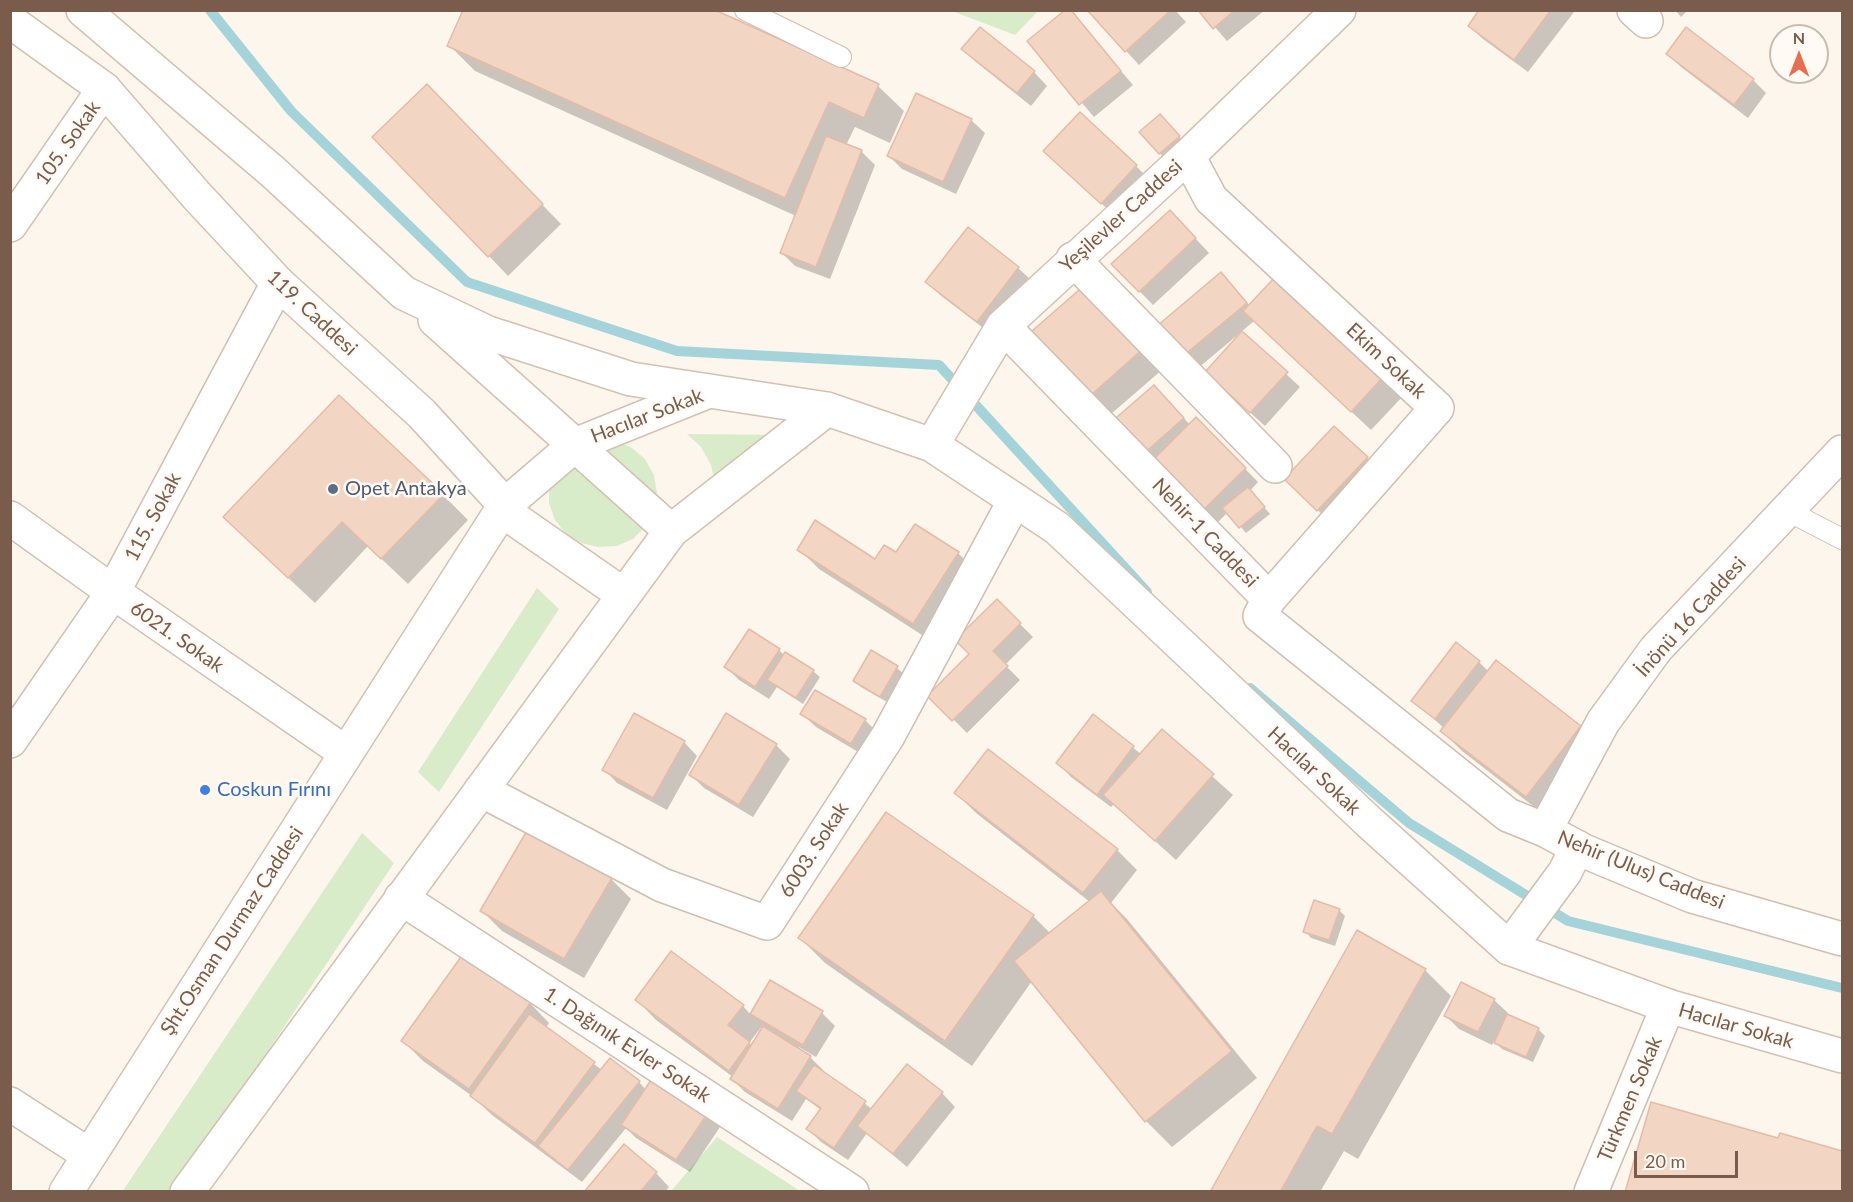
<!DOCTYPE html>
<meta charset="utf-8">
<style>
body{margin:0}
#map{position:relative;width:1853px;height:1202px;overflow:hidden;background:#fdf6ec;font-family:Lato,sans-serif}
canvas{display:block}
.frame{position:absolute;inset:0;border:12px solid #7a5c4d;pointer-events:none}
.north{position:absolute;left:1769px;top:24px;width:60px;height:60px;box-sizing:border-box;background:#fffaf3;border:2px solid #cabbb1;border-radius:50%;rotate:0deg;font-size:16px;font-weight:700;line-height:24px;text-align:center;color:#7a5c4d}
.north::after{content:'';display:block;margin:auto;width:21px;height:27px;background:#e76f51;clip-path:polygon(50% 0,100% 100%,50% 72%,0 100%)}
.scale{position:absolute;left:1634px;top:1151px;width:104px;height:27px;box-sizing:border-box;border:3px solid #7a5c4d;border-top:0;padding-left:8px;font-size:18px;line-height:21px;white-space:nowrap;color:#7a5c4d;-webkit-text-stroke:4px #fffaf3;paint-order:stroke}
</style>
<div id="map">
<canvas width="1853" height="1202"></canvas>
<div class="frame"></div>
<div class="north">N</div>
<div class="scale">20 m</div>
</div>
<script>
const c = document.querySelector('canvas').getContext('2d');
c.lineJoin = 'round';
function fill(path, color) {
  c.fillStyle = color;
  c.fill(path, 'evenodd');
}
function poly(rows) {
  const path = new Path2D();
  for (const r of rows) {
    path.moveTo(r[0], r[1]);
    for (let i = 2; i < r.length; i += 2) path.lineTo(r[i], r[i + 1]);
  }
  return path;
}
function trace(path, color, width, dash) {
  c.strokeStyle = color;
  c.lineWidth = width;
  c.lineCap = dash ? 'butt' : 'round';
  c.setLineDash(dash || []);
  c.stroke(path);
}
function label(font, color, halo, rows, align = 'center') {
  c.font = font + ' Lato,sans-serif';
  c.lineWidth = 5;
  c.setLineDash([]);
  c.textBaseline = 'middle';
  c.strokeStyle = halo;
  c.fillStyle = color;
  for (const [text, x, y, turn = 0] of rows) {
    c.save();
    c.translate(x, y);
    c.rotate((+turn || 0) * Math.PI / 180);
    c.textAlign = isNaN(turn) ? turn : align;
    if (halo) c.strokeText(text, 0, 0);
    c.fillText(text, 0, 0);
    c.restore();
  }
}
const green = poly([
 [952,11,952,10,1038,11,1015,35],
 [687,434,779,435,809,448,716,489,711,465,701,447],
 [616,441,632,448,645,459,654,475,657,493,654,511,646,526,633,539,617,546,598,547,581,543,566,534,555,520,549,503,549,485,554,468],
 [537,588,559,609,439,792,418,772],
 [362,833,394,863,174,1191,122,1192],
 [717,1137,800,1191,671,1191]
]);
const shadow = poly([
 [1069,10,1133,85,1094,117,1029,41],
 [1089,10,1175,10,1186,22,1139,65],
 [1200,10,1265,10,1227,41],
 [1481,10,1573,10,1574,12,1528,72,1483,39,1469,26],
 [1675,10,1688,10,1681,17],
 [449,45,878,86,904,111,890,143,855,127,846,145,861,151,875,165,830,279,795,266,781,252,796,216,475,71],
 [963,49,1034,72,1047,86,1031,106,976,62],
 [1668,54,1753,80,1766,93,1748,118,1681,67],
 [447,106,561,224,508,276,489,256],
 [971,120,985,133,956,194,902,169,889,156],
 [1166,122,1185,143,1166,160,1141,132],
 [1059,164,1136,166,1149,179,1115,216],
 [1183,225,1209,253,1153,305,1113,264],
 [968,229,1018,268,1032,281,991,334,940,295,927,281],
 [1221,275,1250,306,1278,276,1404,395,1371,430,1254,321,1241,332,1300,387,1265,426,1220,385,1241,334,1240,333,1191,374,1178,360],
 [1087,285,1163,369,1111,414,1034,331],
 [1168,400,1190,425,1196,419,1258,482,1250,491,1270,514,1246,533,1228,512,1212,528,1142,456],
 [1367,458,1380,471,1332,523,1299,493],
 [443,495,468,520,408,584,368,546,315,603,251,543],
 [799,549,875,561,896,554,958,553,978,573,933,642,819,569],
 [997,601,1033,637,1005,665,1020,680,967,733,930,696,972,654],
 [779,650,784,655,785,654,813,671,820,677,803,704,777,687,769,699,739,680,726,667],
 [872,653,897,668,904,674,887,702,861,687,855,680],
 [1479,662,1488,671,1580,727,1600,747,1546,816,1462,751,1442,731,1444,728,1413,701],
 [802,714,865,720,878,733,865,756,816,727],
 [727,715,776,745,790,759,753,817,704,788,691,775],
 [1093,716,1141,754,1162,731,1233,795,1176,860,1114,804,1111,807,1071,777,1058,763],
 [684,742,697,756,667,810,617,783,604,769],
 [956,793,1117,850,1137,870,1111,903,1127,919,1257,1078,1172,1147,1146,1121,1032,981,972,1066,825,963,800,938,887,814,1033,916,1051,934,1090,902,976,813],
 [611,879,631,899,584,978,502,931,482,911],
 [1339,910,1345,916,1335,946,1311,938,1305,931],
 [1425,970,1451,996,1358,1159,1344,1151,1320,1192,1211,1192],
 [771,982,822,1013,835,1026,816,1057,799,1047,798,1050,811,1058,824,1071,823,1073,872,1109,942,1093,955,1107,907,1167,867,1133,848,1160,821,1142,808,1129,821,1110,806,1099,792,1121,745,1092,732,1079,733,1077,656,1020,637,1000,743,1006,751,1015],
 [763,1025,765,1027,753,1046,749,1043],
 [1494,1000,1508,1013,1507,1015,1538,1029,1545,1036,1533,1062,1502,1049,1494,1041,1492,1045,1459,1029,1446,1016],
 [530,1003,549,1023,546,1028,602,1070,639,1082,646,1090,707,1114,720,1127,690,1172,636,1138,626,1128,582,1182,492,1115,472,1096,423,1061,403,1041],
 [1781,1135,1842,1152,1842,1192,1627,1192,1779,1140],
 [656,1173,669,1187,665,1192,586,1192]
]);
const stream = poly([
 [210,10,291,111,467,282,677,351,939,365,1147,592],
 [1250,688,1409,823,1568,921,1842,988]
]);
const building = poly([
 [463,10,715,10,879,84,864,118,829,102,785,198,447,46,463,10],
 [1065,10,1071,10,1121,71,1079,105,1027,41,1065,10],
 [1087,10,1171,10,1125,52,1087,10],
 [1198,10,1235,10,1213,29,1198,10],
 [1479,10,1551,10,1514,60,1468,26,1479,10],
 [980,27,1035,71,1017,93,961,49,980,27],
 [1686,27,1754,79,1734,105,1666,54,1686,27],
 [427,84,543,204,488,257,372,137,427,84],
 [916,93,972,119,943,182,887,156,916,93],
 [1080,112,1137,165,1101,204,1043,151,1080,112],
 [1160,114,1180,136,1159,154,1139,132,1160,114],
 [826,136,862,150,816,267,780,253,826,136],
 [1170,210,1196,238,1139,292,1111,264,1170,210],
 [968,227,1019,267,977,322,925,282,968,227],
 [1221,272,1247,303,1177,361,1151,331,1221,272],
 [1278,274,1385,375,1351,412,1243,311,1278,274],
 [1087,283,1144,348,1090,396,1032,331,1087,283],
 [1242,331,1288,372,1250,413,1205,372,1242,331],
 [1154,385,1184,418,1140,457,1110,423,1154,385],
 [339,395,444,494,381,559,342,522,288,578,223,517,339,395],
 [1196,417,1246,468,1197,516,1147,466,1196,417],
 [1334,426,1368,457,1317,511,1284,479,1334,426],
 [1248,487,1265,507,1239,528,1222,508,1248,487],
 [815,520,875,559,884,545,896,552,915,524,959,552,913,624,797,550,815,520],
 [997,599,1021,623,993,651,1008,666,952,721,927,696,969,654,955,640,997,599],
 [749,629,780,649,755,687,724,667,749,629],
 [1456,642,1480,661,1435,719,1411,701,1456,642],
 [871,650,898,666,880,697,853,681,871,650],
 [785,652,814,670,796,698,767,680,785,652],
 [1496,660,1581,726,1526,797,1440,731,1496,660],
 [815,690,866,719,851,744,800,714,815,690],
 [634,713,685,741,653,798,602,770,634,713],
 [726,713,777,744,739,805,689,775,726,713],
 [1093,714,1134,746,1097,795,1056,763,1093,714],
 [1162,729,1214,774,1155,841,1103,795,1162,729],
 [988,749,1118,849,1083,893,954,793,988,749],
 [886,812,1034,915,945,1041,798,938,886,812],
 [528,829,612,878,564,959,480,911,528,829],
 [1101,891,1232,1051,1145,1122,1014,961,1101,891],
 [1314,900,1340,909,1329,940,1303,932,1314,900],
 [1357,930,1426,969,1332,1134,1317,1126,1280,1192,1210,1192,1357,930],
 [671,951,744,1005,728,1025,750,1042,729,1071,635,1000,671,951],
 [463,954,531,1002,469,1089,401,1041,463,954],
 [770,980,823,1011,803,1045,750,1014,770,980],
 [1461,982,1495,999,1478,1032,1444,1016,1461,982],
 [529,1014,595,1062,535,1143,470,1096,529,1014],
 [1507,1014,1539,1028,1526,1057,1494,1043,1507,1014],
 [763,1026,811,1056,778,1109,730,1079,763,1026],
 [610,1058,640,1081,568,1170,538,1146,610,1058],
 [907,1064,943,1092,893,1154,857,1126,907,1064],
 [814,1065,866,1101,834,1148,806,1129,821,1108,796,1091,814,1065],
 [653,1077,708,1113,676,1160,621,1125,653,1077],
 [1651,1102,1778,1138,1780,1133,1842,1151,1842,1192,1625,1192,1651,1102],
 [624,1144,657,1172,640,1192,584,1192,624,1144]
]);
const lane = poly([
 [745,10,841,57],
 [1788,511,1842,539]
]);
const street = poly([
 [1634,10,1646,21],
 [1188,156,1211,199,1437,408,1269,599],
 [10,225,104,89],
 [1073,259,1275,466],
 [1003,326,1269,599,1260,616,1508,815,1545,830,1584,851,1692,896,1842,939],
 [10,518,113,592,346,753],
 [10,741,113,592,278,283],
 [481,790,662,885,767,923,888,736,1015,500],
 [1545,830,1603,722,1656,649,1842,452],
 [401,898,852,1192],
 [1509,948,1565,872,1577,847],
 [10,1104,89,1155],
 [1591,1192,1668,1006]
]);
const secondary = poly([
 [83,10,273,172,404,293,488,333,631,379,827,409,932,445,1057,528,1369,822,1509,948,1668,1006,1842,1056],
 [10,21,104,89,197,196,278,283,422,414,505,505,513,518,624,595],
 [435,320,671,531],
 [932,445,1003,326,1188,156,1339,10],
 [66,1192,505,505,575,445,709,391],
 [187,1192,671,531,827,409]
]);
const markers = [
 [333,489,6,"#5c6f8a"],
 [205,790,6,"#3f7fe0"]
];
const streetNames = [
 ["105. Sokak",68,143,-55],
 ["Yeşilevler Caddesi",1121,216,-42],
 ["119. Caddesi",312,313,43],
 ["Ekim Sokak",1386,361,43],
 ["Hacılar Sokak",647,416,-21],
 ["115. Sokak",153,517,-62],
 ["Nehir-1 Caddesi",1205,533,46],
 ["İnönü 16 Caddesi",1691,617,-48],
 ["6021. Sokak",177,637,35],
 ["Hacılar Sokak",1314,771,43],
 ["6003. Sokak",814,850,-57],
 ["Nehir (Ulus) Caddesi",1641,870,22],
 ["Şht.Osman Durmaz Caddesi",232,931,-57],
 ["Hacılar Sokak",1736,1026,16],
 ["1. Dağınık Evler Sokak",627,1045,33],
 ["Türkmen Sokak",1630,1099,-67]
];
const serviceNames = [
 ["Opet Antakya",345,489]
];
const shopNames = [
 ["Coskun Fırını",217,790]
];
fill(green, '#d8ecc9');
fill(shadow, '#0003');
trace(stream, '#a5d3da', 10);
fill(building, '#f3d5c3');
trace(building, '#e6bba3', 1.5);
trace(lane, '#d1beb0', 22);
trace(street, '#d1beb0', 36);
trace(secondary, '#d6c0b0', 36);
trace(lane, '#fff', 20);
trace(street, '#fff', 33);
trace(secondary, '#fff', 33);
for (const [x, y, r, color] of markers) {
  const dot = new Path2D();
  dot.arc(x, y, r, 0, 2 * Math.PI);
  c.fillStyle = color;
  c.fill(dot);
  trace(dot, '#fffaf3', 2);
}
label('20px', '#7a5c4d', '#fffaf3', streetNames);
label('20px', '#4e5e75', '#fffaf3', serviceNames, 'left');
label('20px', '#366cbe', '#fffaf3', shopNames, 'left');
</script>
